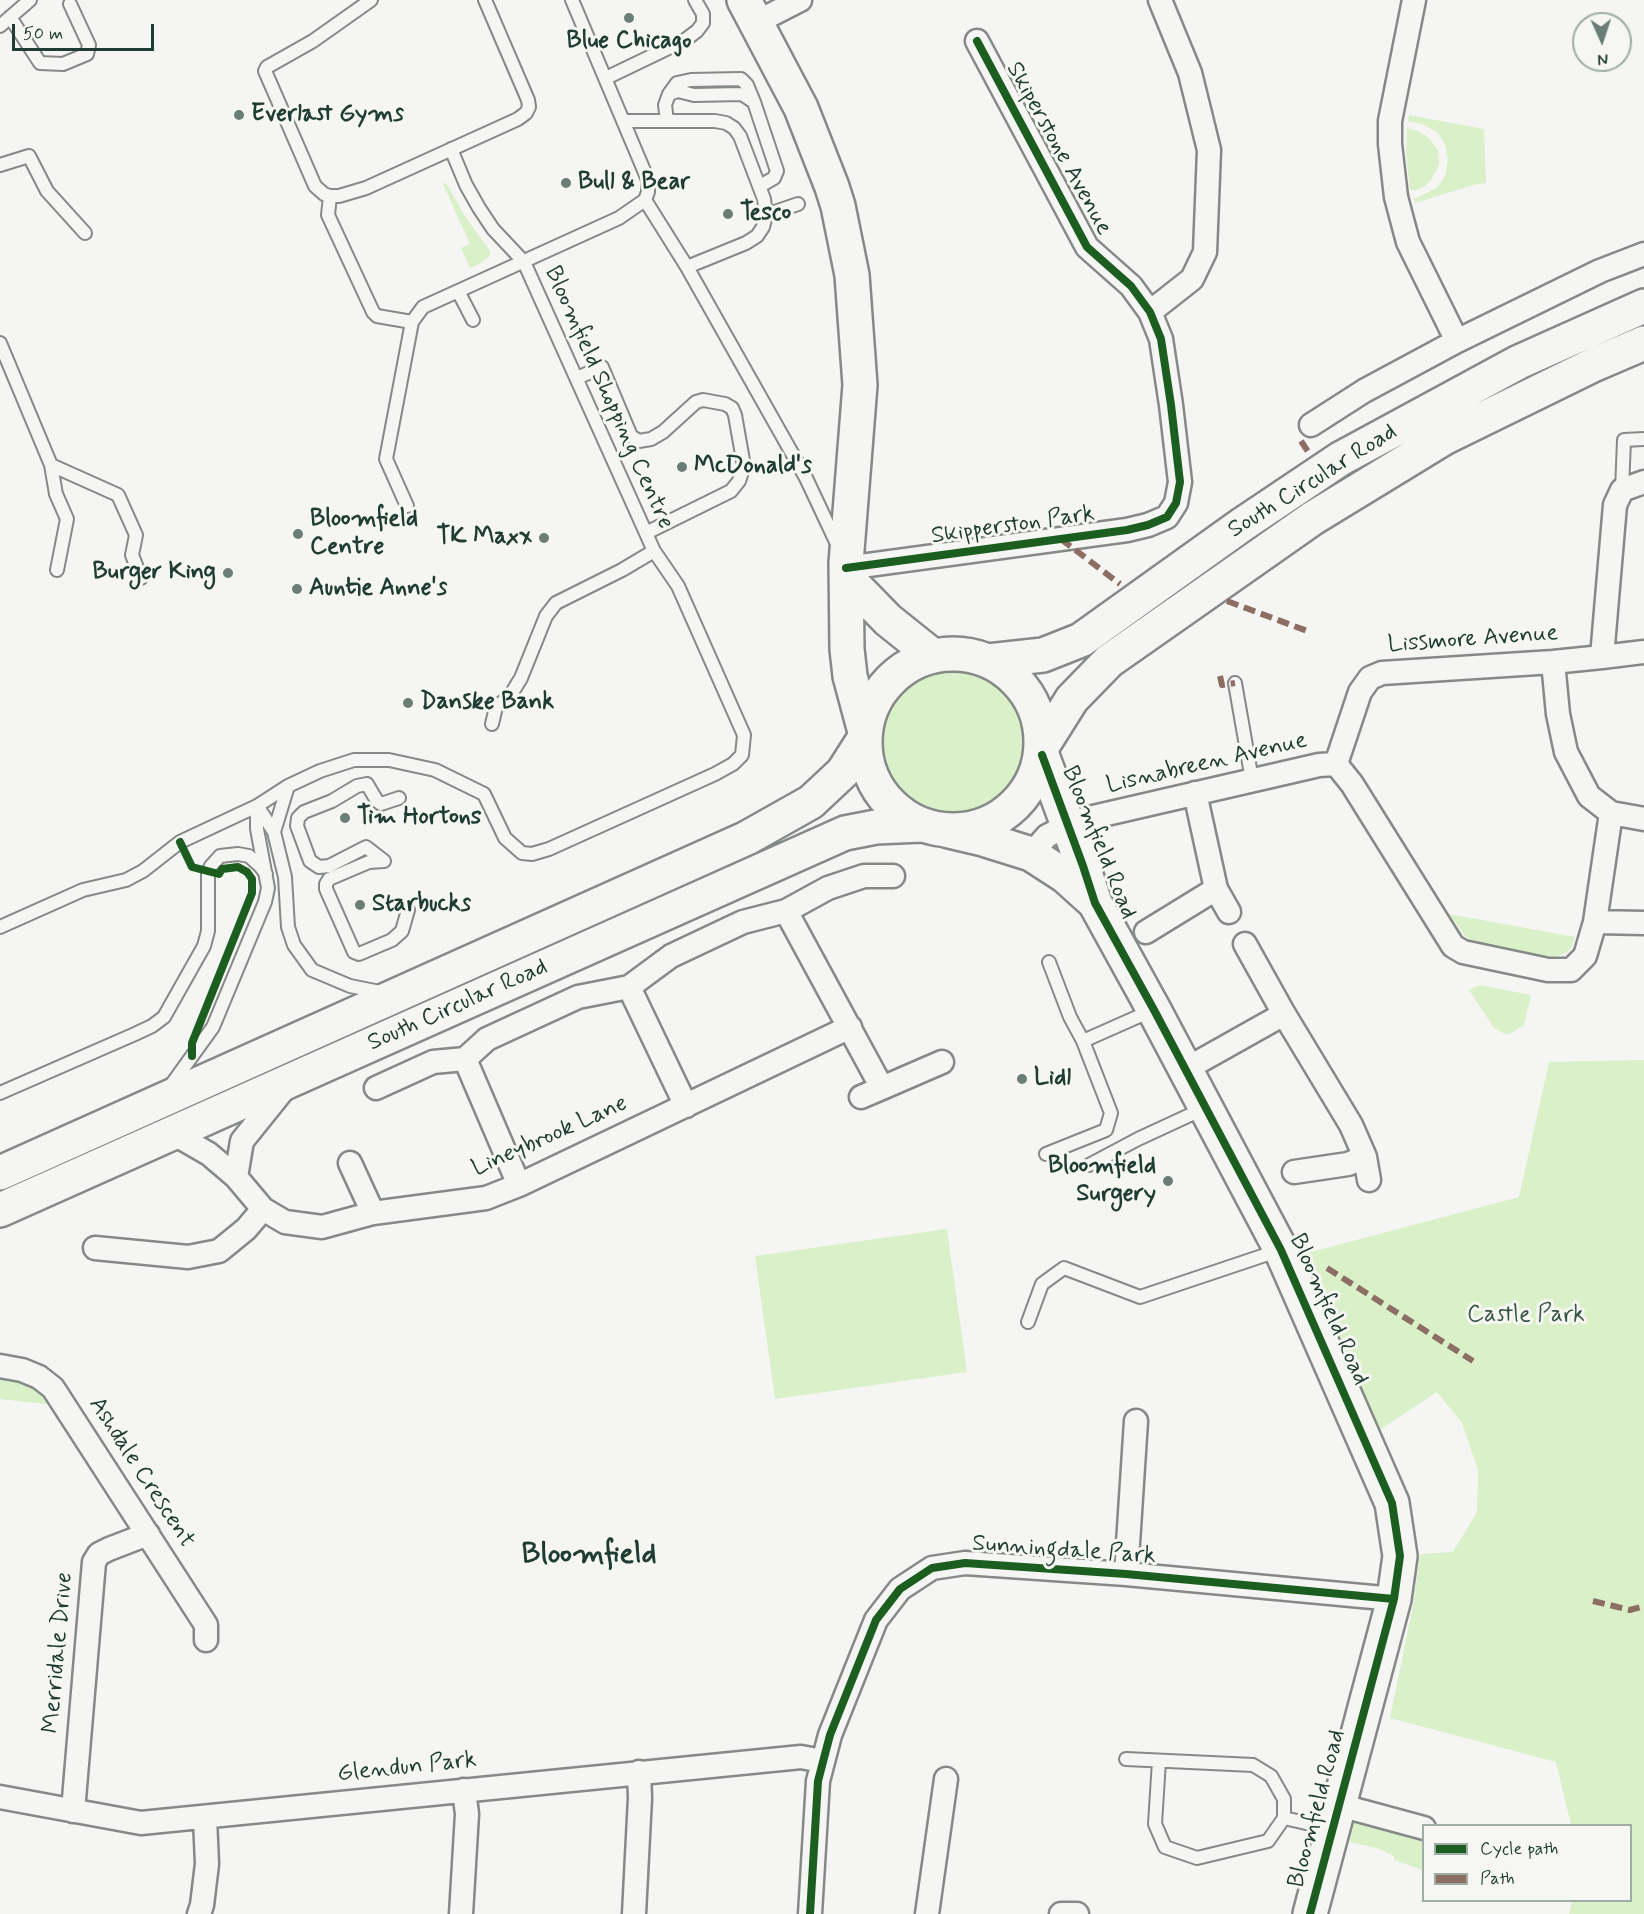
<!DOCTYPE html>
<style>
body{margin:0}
#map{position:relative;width:1644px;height:1914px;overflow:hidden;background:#f5f5f3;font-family:Mynerve,sans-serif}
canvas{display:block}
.legend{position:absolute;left:1422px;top:1824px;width:210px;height:78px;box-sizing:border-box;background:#f6f6f2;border:2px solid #a0aca6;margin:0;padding:8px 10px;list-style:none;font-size:18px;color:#1f3d34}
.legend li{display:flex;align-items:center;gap:12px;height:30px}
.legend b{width:30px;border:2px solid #a0aca6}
.north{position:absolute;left:1572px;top:12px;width:60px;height:60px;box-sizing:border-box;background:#f6f6f2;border:2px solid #a0aca6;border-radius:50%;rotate:177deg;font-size:16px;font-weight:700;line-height:24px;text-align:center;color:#1f3d34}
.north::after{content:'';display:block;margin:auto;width:21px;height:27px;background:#6a7d77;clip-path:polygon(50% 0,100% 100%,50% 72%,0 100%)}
.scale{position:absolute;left:12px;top:24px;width:142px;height:27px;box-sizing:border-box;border:3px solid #1f3d34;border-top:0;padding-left:8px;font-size:18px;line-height:21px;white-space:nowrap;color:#1f3d34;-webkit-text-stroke:4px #f6f6f2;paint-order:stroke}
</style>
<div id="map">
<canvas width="1644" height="1914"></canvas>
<ul class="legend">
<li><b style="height:8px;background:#1b5e20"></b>Cycle path</li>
<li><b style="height:8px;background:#8d6e63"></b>Path</li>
</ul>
<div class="north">N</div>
<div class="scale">50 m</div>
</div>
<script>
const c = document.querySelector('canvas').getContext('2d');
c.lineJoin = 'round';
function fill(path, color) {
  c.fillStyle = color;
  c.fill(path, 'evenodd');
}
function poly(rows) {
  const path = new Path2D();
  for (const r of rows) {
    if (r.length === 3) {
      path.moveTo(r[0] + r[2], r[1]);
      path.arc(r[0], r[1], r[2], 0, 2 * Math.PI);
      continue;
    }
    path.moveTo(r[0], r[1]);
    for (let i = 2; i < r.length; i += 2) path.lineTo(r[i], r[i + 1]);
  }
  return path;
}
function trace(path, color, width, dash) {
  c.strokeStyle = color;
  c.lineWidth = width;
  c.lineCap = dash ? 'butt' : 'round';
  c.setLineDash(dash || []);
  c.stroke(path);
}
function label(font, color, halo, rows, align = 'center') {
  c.font = font + ' Mynerve,sans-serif';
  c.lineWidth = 6;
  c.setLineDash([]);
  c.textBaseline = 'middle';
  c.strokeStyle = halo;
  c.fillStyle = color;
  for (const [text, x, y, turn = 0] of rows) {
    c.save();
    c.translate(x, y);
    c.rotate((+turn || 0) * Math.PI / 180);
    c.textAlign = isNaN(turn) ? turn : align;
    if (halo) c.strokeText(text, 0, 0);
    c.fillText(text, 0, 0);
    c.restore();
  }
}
const green = poly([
 [1409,115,1484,129,1486,183,1473,185,1415,203,1414,199,1437,188,1445,176,1448,159,1445,144,1437,132,1422,124,1408,121],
 [1407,128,1418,131,1429,138,1438,150,1439,165,1431,180,1424,187,1416,190,1410,190,1406,153],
 [442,182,448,186,466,218,490,251,490,256,479,264,470,268,461,248,470,244],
 [955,742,73],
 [762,844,768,856,374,1033,368,1021],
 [1449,914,1575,937,1572,946,1566,953,1551,958,1472,941,1466,937],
 [1480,985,1531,995,1524,1025,1509,1034,1505,1034,1494,1028,1469,990],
 [1644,1060,1644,1914,1569,1914,1572,1901,1630,1900,1630,1826,1571,1825,1556,1762,1390,1718,1414,1601,1420,1554,1453,1552,1477,1512,1478,1470,1462,1423,1437,1392,1375,1433,1300,1255,1519,1197,1549,1062],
 [947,1229,967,1372,775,1399,755,1256],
 [0,1378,19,1381,34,1386,56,1405,0,1399],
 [1357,1820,1423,1837,1423,1870,1394,1860,1394,1856,1380,1849,1350,1842,1354,1823]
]);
const lane = poly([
 [371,0,313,41,267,67,265,71,315,186,324,194,330,196,339,196,366,188,518,119,526,113,529,107,528,100,485,0],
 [10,17,40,63,63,64,87,54,89,45,70,4],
 [0,26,30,0],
 [606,78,685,40,697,31,703,23,703,14,695,0],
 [669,94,677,83,691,80,741,79,747,85,754,102],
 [623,121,715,121,726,123,734,128,740,136,764,199,766,215,763,227,757,236,746,243,687,267],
 [667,121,665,105,669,94,678,91,694,95,742,94,754,102,777,171,774,178,760,186],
 [0,165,29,156,47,191,85,233],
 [330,196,328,215,373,312,377,316,412,322],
 [645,200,687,267,806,478,838,546],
 [766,215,798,204],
 [458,291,473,320],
 [0,343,51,465,118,495,136,535,132,555,141,578],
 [577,378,602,367,631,436,639,441,651,439,663,432,696,402,703,400,725,404,732,408,735,415,744,466,739,481,731,491,646,533],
 [51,465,56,494,67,519,57,570],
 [1622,490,1624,440,1644,439],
 [407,506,386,459,412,322,423,307,619,218,645,200,648,192,648,180,572,0],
 [1235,683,1252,780],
 [492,724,496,707,510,696,521,678,546,616,556,603,622,570,654,551],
 [258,807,274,832,285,877,288,927,294,945,312,970,350,986,385,993],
 [274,832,288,786],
 [384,861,366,847,329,866,319,867,310,861,297,826,298,818,304,812,332,801,357,786,367,784,377,801,381,804,399,798],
 [384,861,369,862,329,879,326,884,326,889,354,952,359,954,392,940,402,931,408,910],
 [0,927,83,890,126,880,143,871,180,842,257,806,288,786,320,771,354,760,389,760,435,770,484,794,505,838,522,853,532,854,549,849,715,774,733,764,742,755,744,735,678,586,654,551,524,262,493,229,479,208,466,185,451,149],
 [1049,962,1070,1017,1083,1041,1153,1010],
 [169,1088,213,1027,265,902,268,888,257,829,257,806],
 [0,1093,135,1034,152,1026,164,1017,204,946,208,931,208,872,211,866,220,856,238,854,249,856,260,866,266,874],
 [1046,1154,1106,1130,1111,1113,1083,1041],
 [1089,1165,1138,1139,1205,1108],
 [1028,1322,1042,1284,1064,1268,1140,1297,1280,1250],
 [1126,1759,1253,1765,1271,1776,1284,1799,1284,1818,1268,1841,1197,1858,1165,1847,1155,1824,1159,1761],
 [1284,1818,1332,1829]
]);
const street = poly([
 [757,22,800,0],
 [1150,312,1192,279,1205,252,1209,150,1190,73,1160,0],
 [1457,341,1600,271,1644,254],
 [1311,425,1364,391,1457,341,1408,242,1396,197,1390,144,1390,121,1414,0],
 [846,568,1127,530,1148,525,1167,517,1176,503,1180,482,1171,405,1161,339,1150,312,1131,286,1087,247,977,41],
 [1602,657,1644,652],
 [1553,662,1558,714,1566,752,1589,796,1611,813,1644,819],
 [1336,764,1360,692,1370,678,1382,673,1553,662,1602,657,1615,505,1622,490,1644,482],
 [1195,793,1216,889,1229,912],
 [1031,854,1047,836,1076,821,1319,765,1336,764,1352,784,1453,946,1463,952,1548,970,1571,970,1585,956,1595,922,1611,813],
 [786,911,882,1088,942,1062],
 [1595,922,1644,923],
 [1146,932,1216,889],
 [1245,944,1284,1014,1351,1125,1365,1157,1369,1180],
 [629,987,686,1106],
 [465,1059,519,1185],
 [1186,1069,1284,1014],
 [376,1088,433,1062,465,1059,487,1039,578,997,629,987,671,956,743,922,786,911,828,888,864,876,893,876],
 [861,1097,882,1088],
 [169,1134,183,1139,209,1154,236,1177,242,1141,287,1085],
 [350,1163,373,1213],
 [1294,1172,1348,1164,1365,1157],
 [236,1177,263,1209,285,1222,322,1227,373,1213,486,1198,519,1185,850,1027],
 [95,1248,188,1257,219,1251,246,1229,263,1209],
 [0,1366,22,1370,39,1377,53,1388,206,1625,206,1640],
 [1126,1574,1136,1421],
 [0,1797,141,1823,801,1757,822,1761],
 [1339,1805,1424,1828],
 [73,1811,94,1562,99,1554,109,1549,148,1534],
 [199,1914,202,1905,207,1864,205,1818],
 [461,1914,467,1814,464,1790],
 [634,1914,640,1798,639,1772],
 [810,1914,818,1781,830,1735,876,1620,900,1589,932,1568,965,1563,1126,1574,1394,1599],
 [927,1914,946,1779],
 [1061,1914,1077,1914]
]);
const secondary = poly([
 [744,0,801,108,832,187,838,206,852,275,860,385,846,563,847,649,850,676,865,732],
 [847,578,888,620,933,656],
 [1042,755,1083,866,1095,903,1154,1010,1281,1250,1392,1503,1400,1556,1394,1599,1310,1914],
 [949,831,983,839,1031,854,1065,876,1095,903]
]);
const highway = poly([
 [953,742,88],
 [988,661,1043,655,1081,640,1243,524,1340,459,1519,362,1644,306],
 [1043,745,1072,699,1109,661,1313,518,1444,438,1595,364,1644,343],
 [0,1173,747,838,811,802,843,772,864,739],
 [0,1210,845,833,876,827,921,825]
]);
const quiet = poly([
 [1301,441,1311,456],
 [1061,539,1120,584],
 [1227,601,1310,632],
 [1220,676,1222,685,1235,683],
 [1327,1268,1473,1361],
 [1593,1601,1630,1610,1644,1606]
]);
const cycleway = poly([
 [846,568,1127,530,1148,525,1167,517,1176,503,1180,482,1171,405,1161,339,1150,312,1131,286,1087,247,977,41],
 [1042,755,1083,866,1095,903,1154,1010,1281,1250,1392,1503,1400,1556,1394,1599,1310,1914],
 [180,842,192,867,219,874,222,869,238,867,247,872,252,879,252,893,192,1043,192,1056],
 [810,1914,818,1781,830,1735,876,1620,900,1589,932,1568,965,1563,1126,1574,1394,1599]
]);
const markers = [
 [629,18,6,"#6a7d77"],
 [239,115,6,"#6a7d77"],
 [566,183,6,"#6a7d77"],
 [728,214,6,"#6a7d77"],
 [682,467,6,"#6a7d77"],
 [298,534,6,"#6a7d77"],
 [544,538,6,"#6a7d77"],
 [228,573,6,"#6a7d77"],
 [297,589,6,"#6a7d77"],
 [408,703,6,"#6a7d77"],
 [345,818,6,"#6a7d77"],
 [360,905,6,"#6a7d77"],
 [1022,1079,6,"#6a7d77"],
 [1168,1181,6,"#6a7d77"]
];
const poiNames = [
 ["Blue Chicago",629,42,"center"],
 ["Everlast Gyms",251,115],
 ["Bull & Bear",578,183],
 ["Tesco",740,214],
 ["McDonald's",694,467],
 ["Bloomfield",310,520],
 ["Centre",310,548],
 ["TK Maxx",532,538,"right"],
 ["Burger King",216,573,"right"],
 ["Auntie Anne's",309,589],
 ["Danske Bank",420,703],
 ["Tim Hortons",357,818],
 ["Starbucks",372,905],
 ["Lidl",1034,1079],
 ["Bloomfield",1156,1167,"right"],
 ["Surgery",1156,1195,"right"]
];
const streetNames = [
 ["Skiperstone Avenue",1058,149,61],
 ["Bloomfield Shopping Centre",608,398,66],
 ["South Circular Road",1313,482,-32],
 ["Skipperston Park",1013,526,-8],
 ["Lissmore Avenue",1473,640,-4],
 ["Lisnabreen Avenue",1207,764,-13],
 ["Bloomfield Road",1098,843,68],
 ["South Circular Road",458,1006,-24],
 ["Lineybrook Lane",550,1137,-24],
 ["Bloomfield Road",1328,1310,66],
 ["Ashdale Crescent",141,1473,57],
 ["Sunningdale Park",1064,1551,4],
 ["Merridale Drive",59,1653,-85],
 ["Glendun Park",407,1768,-6],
 ["Bloomfield Road",1318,1809,-75]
];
const parkNames = [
 ["Castle Park",1526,1316]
];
const districtNames = [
 ["Bloomfield",589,1556]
];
fill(green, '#d9f0c9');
trace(lane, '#858a88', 16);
trace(street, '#858a88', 27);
trace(secondary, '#858a88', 38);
trace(highway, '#858a88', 38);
trace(lane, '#f5f5f3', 12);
trace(street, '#f5f5f3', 22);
trace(secondary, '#f5f5f3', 33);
trace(highway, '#f5f5f3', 33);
trace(quiet, '#8d6e63', 6, [12, 6]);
trace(cycleway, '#1b5e20', 8);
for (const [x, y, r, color] of markers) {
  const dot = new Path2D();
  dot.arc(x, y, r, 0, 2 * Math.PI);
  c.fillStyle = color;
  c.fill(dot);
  trace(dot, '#f6f6f2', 2);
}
label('bold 24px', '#1f3d34', '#f6f6f2', poiNames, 'left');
label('24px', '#1f3d34', '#f6f6f2', streetNames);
label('24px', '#375745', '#f6f6f2', parkNames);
label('bold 30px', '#1f3d34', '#f6f6f2', districtNames);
</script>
